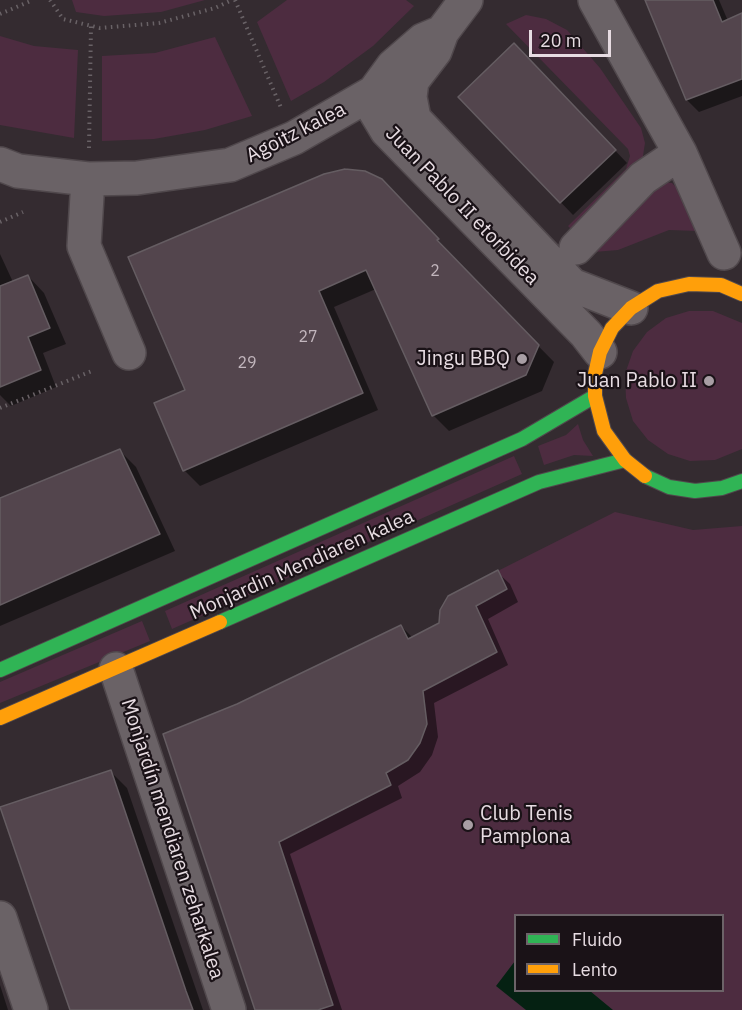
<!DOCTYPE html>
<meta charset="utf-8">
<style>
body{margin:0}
#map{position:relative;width:742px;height:1010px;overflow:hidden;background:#342b30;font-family:"IBM Plex Sans",sans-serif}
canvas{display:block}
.legend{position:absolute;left:514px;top:914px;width:210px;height:78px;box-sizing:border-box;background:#1a1217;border:2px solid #6c6368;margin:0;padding:8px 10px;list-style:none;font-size:18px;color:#e7dce2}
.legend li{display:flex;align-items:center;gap:12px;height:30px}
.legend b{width:30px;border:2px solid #6c6368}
.scale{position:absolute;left:529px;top:30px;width:82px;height:27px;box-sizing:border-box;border:3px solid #e7dce2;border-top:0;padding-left:8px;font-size:18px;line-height:21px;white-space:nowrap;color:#e7dce2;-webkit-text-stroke:4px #1a1217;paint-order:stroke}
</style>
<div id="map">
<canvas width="742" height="1010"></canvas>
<ul class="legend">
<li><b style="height:8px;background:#30b455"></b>Fluido</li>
<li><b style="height:8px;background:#ff9f0a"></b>Lento</li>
</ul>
<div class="scale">20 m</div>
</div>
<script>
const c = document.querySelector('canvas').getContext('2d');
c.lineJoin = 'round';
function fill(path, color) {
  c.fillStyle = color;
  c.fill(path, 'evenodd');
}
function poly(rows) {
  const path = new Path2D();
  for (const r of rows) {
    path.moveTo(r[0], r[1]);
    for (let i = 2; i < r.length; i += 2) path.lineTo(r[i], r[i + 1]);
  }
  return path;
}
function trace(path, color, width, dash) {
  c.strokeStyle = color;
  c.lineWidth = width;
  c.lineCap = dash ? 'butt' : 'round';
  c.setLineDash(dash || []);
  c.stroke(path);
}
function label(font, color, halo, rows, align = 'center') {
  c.font = font + ' "IBM Plex Sans",sans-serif';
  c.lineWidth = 4.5;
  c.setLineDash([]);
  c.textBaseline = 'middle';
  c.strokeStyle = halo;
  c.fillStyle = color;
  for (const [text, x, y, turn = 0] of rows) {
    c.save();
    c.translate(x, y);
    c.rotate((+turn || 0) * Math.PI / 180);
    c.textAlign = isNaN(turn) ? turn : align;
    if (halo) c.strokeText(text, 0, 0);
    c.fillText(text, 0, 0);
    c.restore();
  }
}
const green = poly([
 [72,0,205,0,161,12,104,16,76,12],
 [287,0,406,0,414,6,373,46,324,82,291,101,257,22],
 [526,15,546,19,567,30,600,68,641,128,645,143,642,162,575,233,568,226,626,169,630,156,628,149,506,24],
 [0,36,34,46,78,50,74,138,0,125],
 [215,37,252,116,205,130,154,139,102,141,102,56,155,53],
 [655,181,672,183,682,193,698,231,669,230,618,250,594,252],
 [689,311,713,311,742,323,742,449,715,460,690,461,668,454,648,440,633,421,626,398,625,374,633,351,647,332,666,318],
 [578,424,583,440,593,456,574,455,544,465,538,446,566,435],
 [514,456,522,474,172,629,165,611],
 [615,512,693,530,742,526,742,1010,255,1010,163,734,237,704,401,625,408,638,424,631,439,623,440,610,448,596],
 [516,916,722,916,722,990,516,990],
 [142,621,150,641,0,703,0,682]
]);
const water = poly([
 [515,961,516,990,590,991,613,1010,526,1010,496,986]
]);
const shadow = poly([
 [647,0,719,0,728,21,742,14,742,96,699,112,687,100],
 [527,58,627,163,573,215,460,97],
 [398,197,453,256,451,257,554,362,542,391,449,431,433,415,376,289,334,307,378,410,200,486,184,470,187,391],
 [0,254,13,282,28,276,44,293,66,344,43,353,56,387,11,406,0,395],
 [120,451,136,467,175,551,0,626,0,500],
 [497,572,510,584,518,602,488,619,508,665,434,703,438,737,432,755,420,772,398,786,402,798,290,854,342,1010,257,1010,237,705,401,626,413,638,440,624],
 [110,771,127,788,203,1010,71,1010],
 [0,985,8,1010,0,1010]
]);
const building = poly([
 [645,0,713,0,722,22,742,13,742,79,686,100,645,0],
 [514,43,616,150,560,203,458,97,514,43],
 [345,169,365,171,382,179,439,239,437,240,539,345,526,375,432,416,366,270,319,291,363,393,183,471,154,403,185,390,128,257,324,174,345,169],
 [28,275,50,328,28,337,41,370,0,387,0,286,28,275],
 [120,449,160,534,0,605,0,498,120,449],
 [498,570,507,589,476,606,497,652,423,691,427,724,420,743,408,760,386,773,391,785,279,842,333,1005,318,1010,255,1010,163,734,237,704,401,625,408,639,439,623,440,610,448,596,498,570],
 [111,770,186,991,193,1010,70,1010,38,918,0,807,111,770]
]);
const path = poly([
 [50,0,63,19,100,28,159,23,215,8,232,0],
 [235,0,282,110],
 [0,14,33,0],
 [89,148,91,26],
 [0,222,23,212],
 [0,408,92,371]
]);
const street = poly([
 [595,0,680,153,724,253],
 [374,92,375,111,387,131,586,334,600,352],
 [374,92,400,104,572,285,631,308],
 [414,118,410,97,412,81,435,51,442,32,466,0],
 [0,164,18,171,88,179,137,178,230,165,294,138,374,92,393,66,423,40,442,32],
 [88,179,84,246,129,353],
 [576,248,643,178,680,153],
 [116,669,229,1010],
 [0,918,31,1010]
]);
const fast = poly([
 [645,476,669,487,695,491,722,488,742,481],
 [220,622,539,482,625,460],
 [0,670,522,439,595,396]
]);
const slow = poly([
 [645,476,625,460,604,431,595,396,595,374,600,352,612,328,631,308,658,291,689,284,721,285,742,294],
 [0,718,220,622]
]);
const markers = [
 [522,359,6,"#a89ea4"],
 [709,381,6,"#a89ea4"],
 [468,825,6,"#a89ea4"]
];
const numberNames = [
 ["2",435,271],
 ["27",308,337],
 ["29",247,363]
];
const streetNames = [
 ["Agoitz kalea",296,133,-27],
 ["Juan Pablo II etorbidea",462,206,46],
 ["Monjardin Mendiaren kalea",302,565,-24],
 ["Monjardín mendiaren zeharkalea",172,839,72]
];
const poiNames = [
 ["Jingu BBQ",510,359],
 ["Juan Pablo II",697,381],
 ["Club Tenis",480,814,"left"],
 ["Pamplona",480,837,"left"]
];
fill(green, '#4d2c40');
fill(water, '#052112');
fill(shadow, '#0007');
fill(building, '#53454d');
trace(building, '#655d62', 1.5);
trace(street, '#50484c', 36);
trace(fast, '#50484c', 16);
trace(slow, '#50484c', 16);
trace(path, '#696266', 4, [1.5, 4.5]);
trace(street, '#6a6266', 33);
trace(fast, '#30b455', 14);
trace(slow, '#ff9f0a', 14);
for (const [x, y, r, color] of markers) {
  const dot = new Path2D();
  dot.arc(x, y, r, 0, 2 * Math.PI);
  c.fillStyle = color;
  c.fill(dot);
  trace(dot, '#1a1217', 2);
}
label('16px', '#c2b6bd', null, numberNames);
label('20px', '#e7dce2', '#1a1217', streetNames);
label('20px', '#e7dce2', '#1a1217', poiNames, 'right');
</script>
